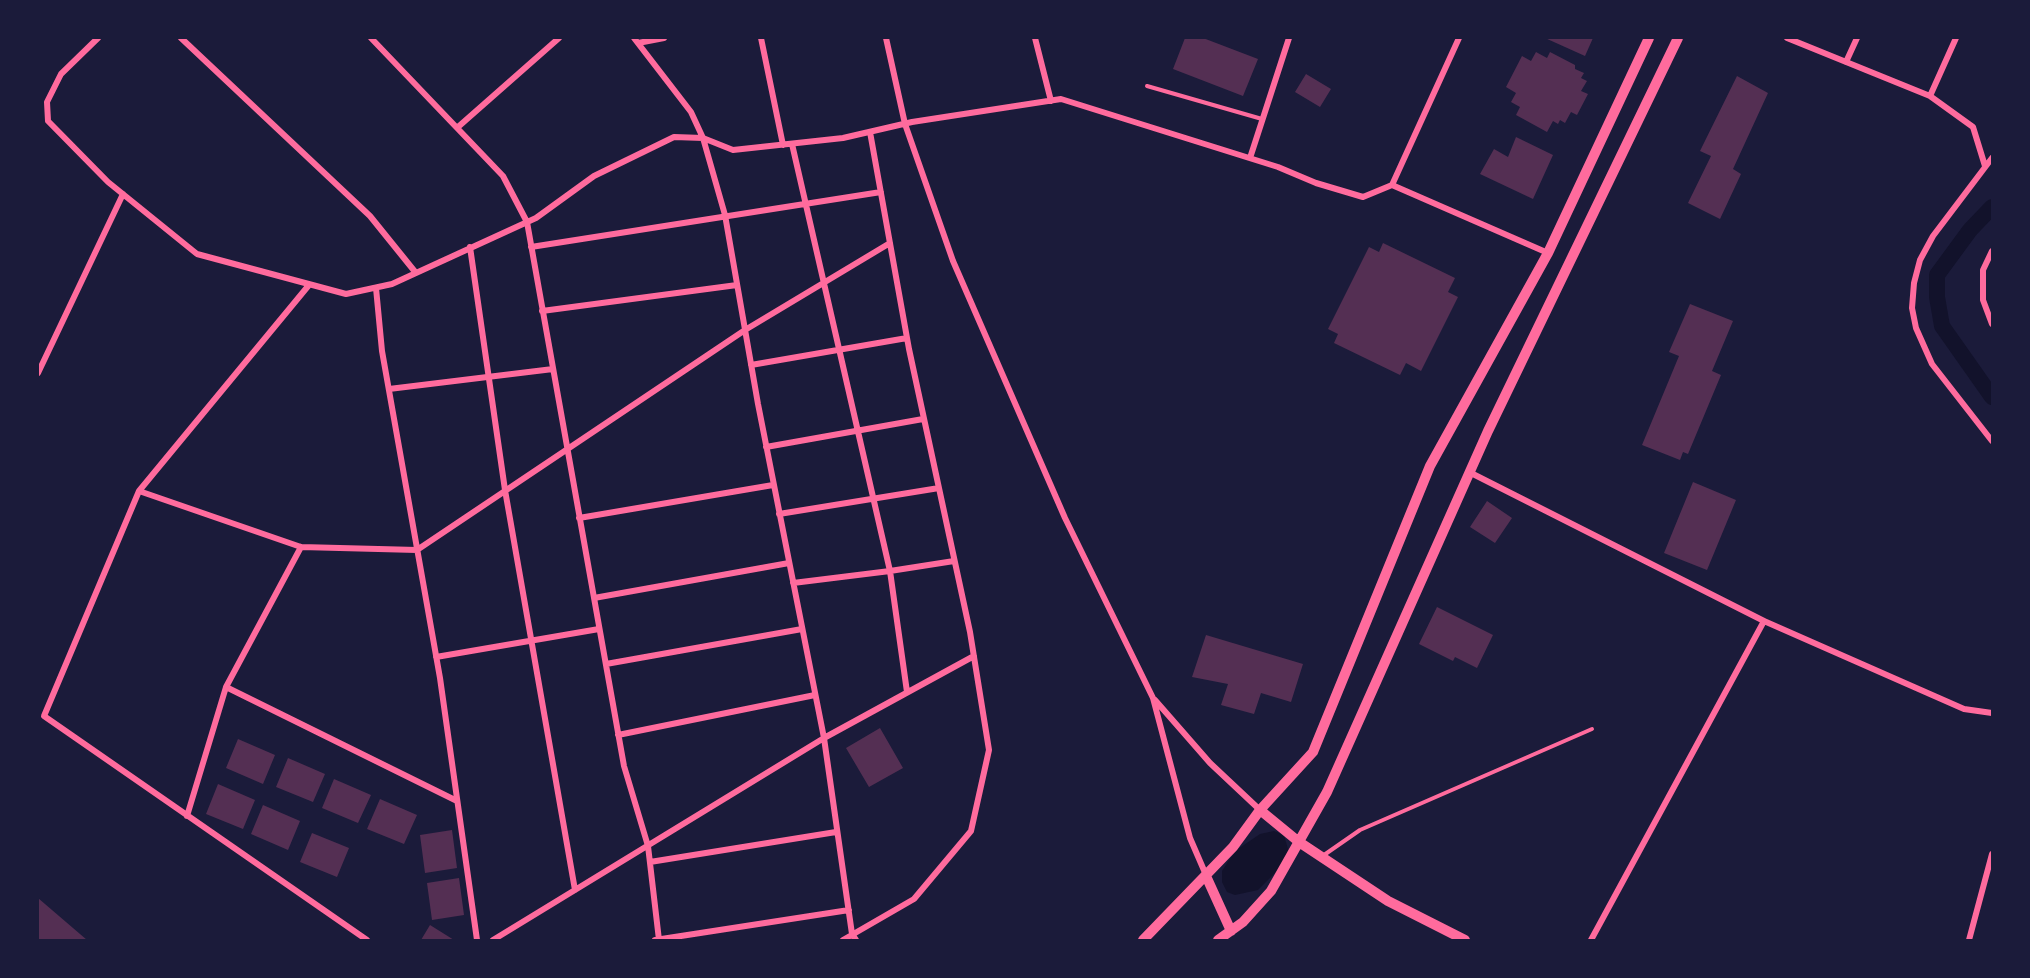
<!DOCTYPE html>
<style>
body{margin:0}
#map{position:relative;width:2030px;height:978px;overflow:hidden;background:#1b1b3a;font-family:"DM Sans",sans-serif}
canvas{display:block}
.frame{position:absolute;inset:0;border:39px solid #1b1b3a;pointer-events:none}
</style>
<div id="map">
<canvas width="2030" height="978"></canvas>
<div class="frame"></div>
</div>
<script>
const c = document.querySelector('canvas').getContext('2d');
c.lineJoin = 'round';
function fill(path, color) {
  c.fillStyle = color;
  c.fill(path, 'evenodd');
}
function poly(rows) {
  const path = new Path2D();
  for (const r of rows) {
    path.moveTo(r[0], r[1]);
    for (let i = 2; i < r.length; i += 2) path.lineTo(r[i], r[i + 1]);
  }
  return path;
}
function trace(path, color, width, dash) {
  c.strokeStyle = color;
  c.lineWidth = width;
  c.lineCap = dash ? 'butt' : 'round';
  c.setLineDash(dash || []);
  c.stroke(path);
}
const water = poly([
 [1274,831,1284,835,1288,849,1285,863,1258,890,1235,895,1227,892,1222,882,1222,871,1229,860,1238,849,1260,834]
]);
const canal = poly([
 [1992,207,1970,230,1937,275,1937,297,1942,326,1992,397]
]);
const building = poly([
 [1185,38,1203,38,1258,59,1243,96,1173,69],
 [1545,38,1593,38,1585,56],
 [1536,52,1547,58,1550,52,1575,65,1575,69,1584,73,1581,78,1587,81,1581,91,1588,94,1577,115,1571,112,1565,123,1560,120,1558,124,1553,121,1547,132,1516,115,1520,107,1511,102,1516,93,1506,87,1522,56,1531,61],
 [1306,74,1331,89,1320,107,1295,92],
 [1737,76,1768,93,1733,169,1741,174,1720,219,1688,203,1711,156,1700,151],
 [1516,137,1553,155,1533,199,1480,174,1494,149,1508,157],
 [1383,243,1455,278,1448,292,1458,297,1421,371,1406,363,1400,375,1334,343,1338,334,1328,329,1369,247,1379,252],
 [1690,304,1733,321,1712,371,1721,375,1688,454,1683,452,1680,460,1642,445,1679,356,1669,352],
 [1693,482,1736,500,1707,570,1664,553],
 [1487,501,1512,518,1495,543,1470,527],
 [1437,607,1493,635,1477,668,1455,657,1453,661,1419,644],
 [1206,635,1303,664,1291,702,1261,693,1254,714,1221,705,1228,684,1192,677],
 [880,728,903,768,869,787,846,748],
 [238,739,275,755,263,784,226,768],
 [288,758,325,774,313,802,276,787],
 [334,779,371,795,358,823,322,808],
 [218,784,255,800,243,829,206,814],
 [380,799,417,815,404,844,367,829],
 [263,805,300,821,288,850,251,834],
 [452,830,457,868,425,873,420,835],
 [312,833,349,848,337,877,300,862],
 [459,878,464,915,432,920,427,883],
 [38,898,87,940,38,940],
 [430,925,454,940,421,940]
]);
const service = poly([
 [1147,86,1262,119],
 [1324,855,1360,830,1592,729]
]);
const minor = poly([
 [98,38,61,74,47,102,48,121,108,182,197,254,346,294,392,284,536,218,594,176,674,137,703,138,733,150,843,138,912,122,1061,99,1278,167,1316,183,1363,197,1392,185,1548,253],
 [181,38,370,216,416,273],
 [371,38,503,176,527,222,624,766,648,846,659,940],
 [634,38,691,112,703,138,725,215,758,404,824,738,852,934,856,940],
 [761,38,783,145],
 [886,38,905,124,953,261,1065,518,1153,698,1190,838,1206,875],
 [1035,38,1051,101],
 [1787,38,1930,96,1973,127,1985,166],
 [638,43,664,38],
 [1846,62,1857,38],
 [1930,96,1956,38],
 [458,127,559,38],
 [792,144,890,571,954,561],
 [1250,158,1289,38],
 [1992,158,1933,236,1920,260,1914,283,1912,308,1916,328,1932,364,1992,441],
 [1392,185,1459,38],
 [470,247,505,490,575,890],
 [531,247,881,192],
 [1992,251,1983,270,1983,300,1992,324],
 [376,288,382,351,440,678,477,940],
 [542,311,737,285],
 [751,365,907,338],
 [38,373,123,194],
 [389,389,553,369],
 [766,447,923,419],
 [1469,472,1764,621,1964,709,1992,713],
 [139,491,309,285],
 [779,514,939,488],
 [579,518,773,485],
 [793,583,890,571,907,692],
 [594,598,789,563],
 [436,657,599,629],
 [606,664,802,629],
 [226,687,301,547],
 [1155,700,1210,763,1260,810],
 [618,735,815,695],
 [187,816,226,687,457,801],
 [650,862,836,832],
 [367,940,44,716,139,491,301,547,417,550,745,330,890,243],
 [493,940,824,738,974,656],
 [655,940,849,910],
 [843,940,914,899,971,831,989,750,970,632,909,349,870,132],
 [1591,940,1764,621],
 [1969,940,1992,854]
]);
const secondary = poly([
 [1260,810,1299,842,1388,901,1465,940],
 [1206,876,1231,931],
 [1143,940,1233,847,1260,810,1313,752,1430,466,1548,253,1649,38],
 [1218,940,1243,922,1271,891,1327,792,1488,431,1678,38]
]);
fill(water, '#12122b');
trace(canal, '#12122b', 16);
fill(building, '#542f53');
trace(service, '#ff6b9d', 4);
trace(minor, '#ff6b9d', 6);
trace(secondary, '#ff6b9d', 10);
</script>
